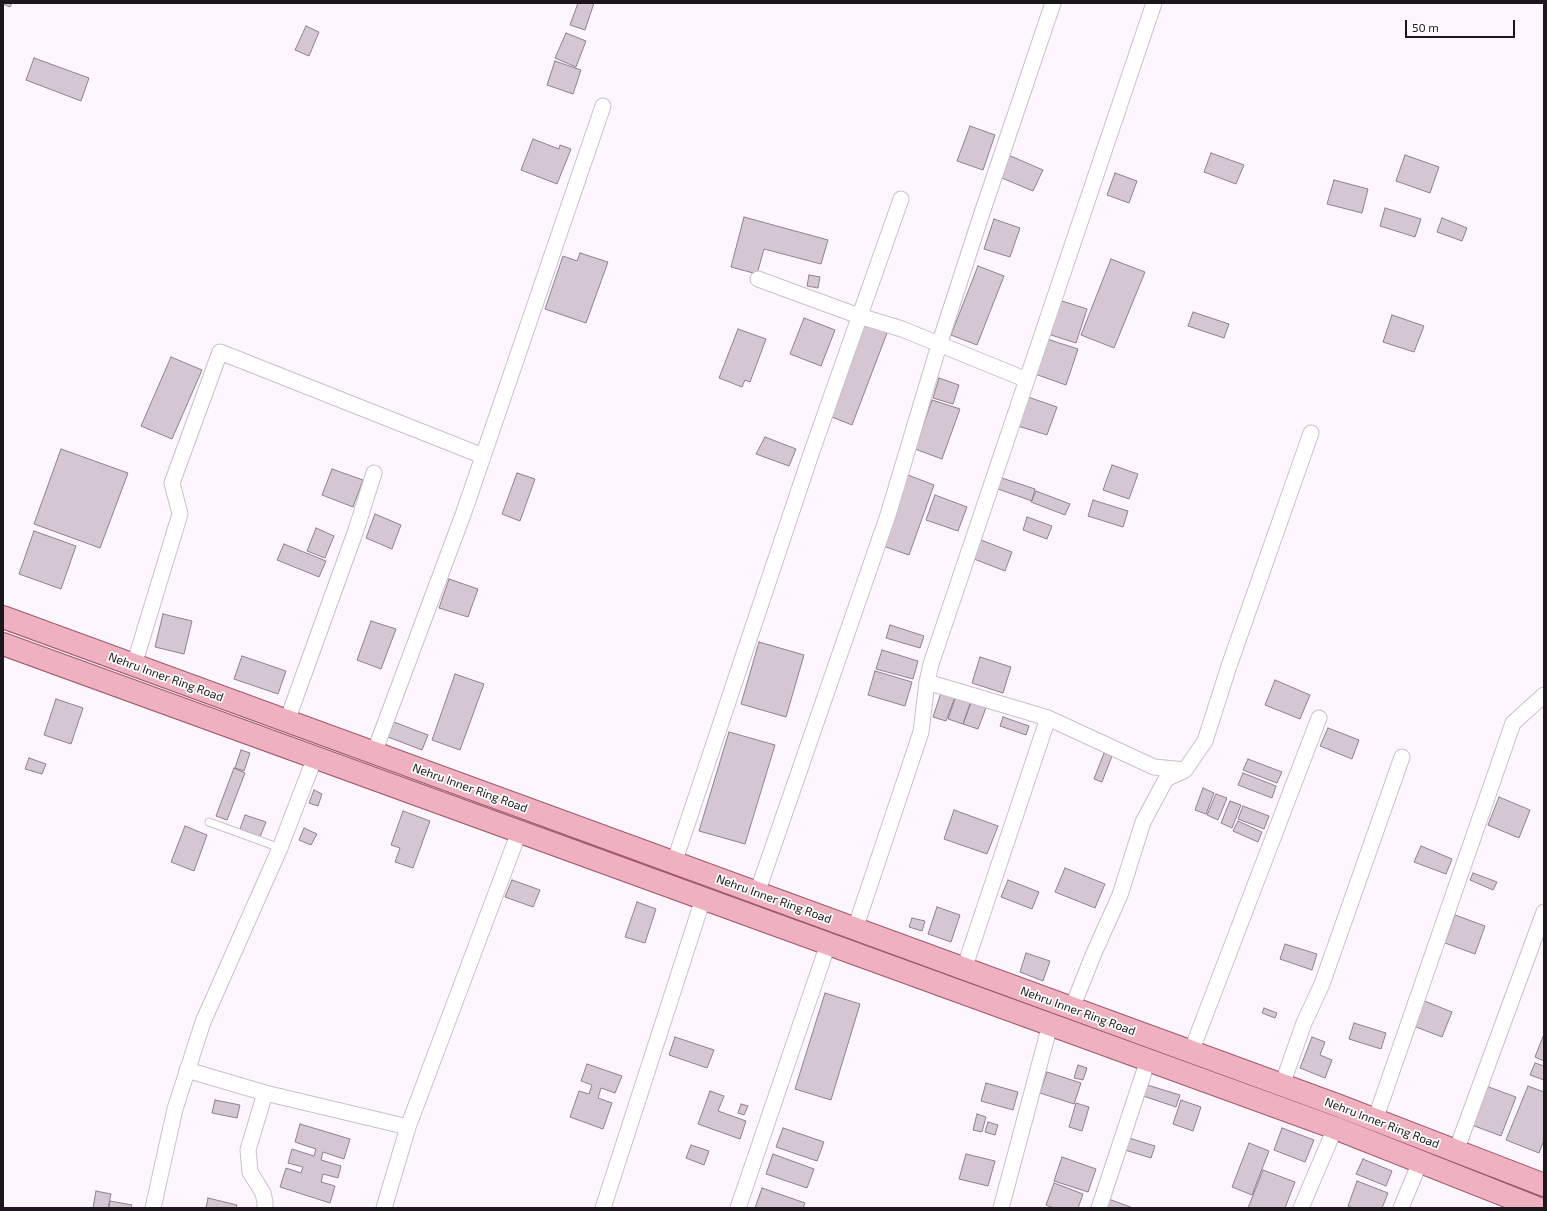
<!DOCTYPE html>
<style>
body{margin:0}
#map{position:relative;width:1547px;height:1211px;overflow:hidden;background:#fef6fe;font-family:"Exo 2",sans-serif}
canvas{display:block}
.frame{position:absolute;inset:0;border:4px solid #1b161b;pointer-events:none}
.scale{position:absolute;left:1405px;top:20px;width:110px;height:18px;box-sizing:border-box;border:2px solid #1b161b;border-top:0;padding-left:5px;font-size:12px;line-height:14px;white-space:nowrap;color:#1b161b;-webkit-text-stroke:3px #fff;paint-order:stroke}
</style>
<div id="map">
<canvas width="1547" height="1211"></canvas>
<div class="frame"></div>
<div class="scale">50 m</div>
</div>
<script>
const c = document.querySelector('canvas').getContext('2d');
c.lineJoin = 'round';
function fill(path, color) {
  c.fillStyle = color;
  c.fill(path, 'evenodd');
}
function poly(rows) {
  const path = new Path2D();
  for (const r of rows) {
    path.moveTo(r[0], r[1]);
    for (let i = 2; i < r.length; i += 2) path.lineTo(r[i], r[i + 1]);
  }
  return path;
}
function trace(path, color, width, dash) {
  c.strokeStyle = color;
  c.lineWidth = width;
  c.lineCap = dash ? 'butt' : 'round';
  c.setLineDash(dash || []);
  c.stroke(path);
}
function label(font, color, halo, rows, align = 'center') {
  c.font = font + ' "Exo 2",sans-serif';
  c.lineWidth = 3.5;
  c.setLineDash([]);
  c.textBaseline = 'middle';
  c.strokeStyle = halo;
  c.fillStyle = color;
  for (const [text, x, y, turn = 0] of rows) {
    c.save();
    c.translate(x, y);
    c.rotate((+turn || 0) * Math.PI / 180);
    c.textAlign = isNaN(turn) ? turn : align;
    if (halo) c.strokeText(text, 0, 0);
    c.fillText(text, 0, 0);
    c.restore();
  }
}
const building = poly([
 [3,3,12,3,10,7,3,4,3,3],
 [578,3,594,3,585,30,570,25,578,3],
 [306,26,319,32,309,56,295,50,306,26],
 [566,33,586,41,576,67,555,58,566,33],
 [34,58,89,78,81,101,26,80,34,58],
 [555,61,581,70,573,94,547,85,555,61],
 [970,126,995,135,983,170,957,161,970,126],
 [533,139,559,149,560,145,571,149,557,184,521,170,533,139],
 [1211,153,1244,165,1236,184,1204,172,1211,153],
 [1006,154,1043,170,1033,191,997,176,1006,154],
 [1405,155,1439,167,1430,193,1396,181,1405,155],
 [1115,173,1137,181,1129,203,1107,195,1115,173],
 [1334,180,1368,189,1362,213,1327,204,1334,180],
 [1385,208,1421,219,1415,237,1380,226,1385,208],
 [744,217,828,240,821,264,764,249,757,274,731,267,744,217],
 [1442,218,1467,228,1462,241,1437,232,1442,218],
 [994,219,1020,228,1010,257,984,249,994,219],
 [580,253,608,262,586,323,545,309,563,256,577,261,580,253],
 [1111,259,1145,272,1114,348,1081,335,1111,259],
 [978,266,1004,276,977,345,951,335,978,266],
 [809,275,820,277,818,288,807,286,809,275],
 [1059,300,1087,309,1076,343,1048,334,1059,300],
 [1193,312,1229,324,1224,338,1188,326,1193,312],
 [1392,315,1424,326,1414,352,1383,342,1392,315],
 [804,318,835,330,821,366,790,354,804,318],
 [862,323,887,333,852,425,827,415,862,323],
 [738,329,766,339,750,382,745,380,742,387,719,378,738,329],
 [1047,339,1078,349,1066,385,1035,374,1047,339],
 [171,357,202,370,172,439,141,426,171,357],
 [939,378,959,385,953,404,933,398,939,378],
 [1028,397,1057,407,1047,435,1018,426,1028,397],
 [932,400,960,409,942,459,915,449,932,400],
 [765,437,796,449,789,466,756,454,765,437],
 [61,449,128,473,100,548,34,524,61,449],
 [1112,465,1138,474,1129,499,1103,490,1112,465],
 [332,469,363,480,353,507,322,495,332,469],
 [517,473,535,479,520,521,502,514,517,473],
 [908,475,934,485,909,555,883,546,908,475],
 [1002,478,1035,489,1032,501,998,489,1002,478],
 [1036,491,1070,504,1065,515,1031,502,1036,491],
 [935,495,967,507,958,531,926,520,935,495],
 [1093,500,1128,511,1123,527,1088,516,1093,500],
 [375,514,401,525,392,549,366,538,375,514],
 [1027,517,1052,526,1047,539,1023,530,1027,517],
 [316,528,334,536,325,558,307,551,316,528],
 [34,531,76,546,61,589,19,574,34,531],
 [981,540,1012,552,1005,571,974,559,981,540],
 [284,544,326,561,319,577,277,560,284,544],
 [449,579,478,589,468,617,439,608,449,579],
 [163,614,192,621,184,654,155,647,163,614],
 [371,621,396,629,381,669,357,660,371,621],
 [890,625,924,636,920,648,886,638,890,625],
 [759,642,804,655,786,717,741,704,759,642],
 [882,650,918,661,913,679,876,669,882,650],
 [242,656,286,671,278,694,234,679,242,656],
 [980,657,1011,667,1003,693,972,683,980,657],
 [875,671,912,682,905,706,868,695,875,671],
 [455,674,484,684,460,750,432,740,455,674],
 [1275,680,1310,695,1300,719,1265,705,1275,680],
 [941,693,955,697,946,721,933,717,941,693],
 [956,696,971,701,963,724,948,719,956,696],
 [56,699,83,708,71,744,44,735,56,699],
 [972,700,987,705,978,729,963,724,972,700],
 [1003,717,1029,726,1026,735,1000,726,1003,717],
 [394,722,428,735,422,750,388,737,394,722],
 [1328,728,1359,740,1352,759,1320,746,1328,728],
 [729,732,775,745,745,844,699,831,729,732],
 [241,750,250,753,244,771,235,768,241,750],
 [1104,753,1112,756,1102,782,1094,779,1104,753],
 [29,758,46,764,42,774,25,769,29,758],
 [1248,759,1282,772,1277,783,1243,770,1248,759],
 [234,768,245,773,227,820,216,816,234,768],
 [1243,773,1276,786,1272,798,1238,785,1243,773],
 [1203,788,1214,793,1206,814,1195,810,1203,788],
 [314,790,322,794,318,806,309,803,314,790],
 [1216,794,1227,798,1218,820,1207,815,1216,794],
 [1499,797,1530,810,1519,838,1488,825,1499,797],
 [1230,801,1241,805,1232,828,1221,823,1230,801],
 [1243,806,1269,816,1264,829,1238,819,1243,806],
 [954,810,998,826,987,854,944,839,954,810],
 [403,811,430,821,413,868,395,862,400,848,391,845,403,811],
 [245,815,266,822,260,837,240,829,245,815],
 [1238,821,1262,832,1258,842,1233,831,1238,821],
 [185,826,207,835,194,871,171,862,185,826],
 [304,828,317,834,311,845,299,840,304,828],
 [1421,846,1452,859,1446,874,1414,862,1421,846],
 [1065,868,1105,884,1095,908,1055,892,1065,868],
 [1473,873,1497,882,1493,890,1470,880,1473,873],
 [512,880,540,890,533,907,505,897,512,880],
 [1008,880,1039,892,1032,909,1001,897,1008,880],
 [637,902,656,909,645,943,625,937,637,902],
 [937,907,960,915,951,942,928,934,937,907],
 [1455,915,1485,926,1475,954,1445,943,1455,915],
 [912,918,925,921,922,931,909,927,912,918],
 [1285,944,1317,954,1312,970,1280,959,1285,944],
 [1026,953,1050,961,1043,981,1020,972,1026,953],
 [825,993,860,1004,831,1100,795,1089,825,993],
 [1422,1000,1452,1012,1442,1037,1411,1025,1422,1000],
 [1264,1008,1277,1013,1275,1018,1262,1013,1264,1008],
 [1354,1023,1386,1033,1381,1049,1349,1039,1354,1023],
 [1544,1034,1544,1061,1535,1057,1544,1034],
 [675,1037,714,1050,707,1068,669,1055,675,1037],
 [1312,1037,1325,1042,1320,1055,1332,1060,1325,1078,1300,1068,1312,1037],
 [1535,1063,1544,1066,1544,1080,1530,1075,1535,1063],
 [587,1064,622,1076,615,1093,601,1088,598,1098,612,1103,603,1129,570,1117,579,1091,589,1094,592,1085,581,1081,587,1064],
 [1078,1065,1087,1068,1083,1080,1074,1078,1078,1065],
 [1047,1072,1081,1083,1074,1104,1040,1093,1047,1072],
 [986,1083,1018,1092,1013,1110,981,1101,986,1083],
 [1144,1084,1180,1095,1176,1107,1140,1095,1144,1084],
 [1486,1086,1516,1097,1501,1136,1472,1125,1486,1086],
 [1528,1086,1544,1092,1544,1140,1539,1153,1506,1140,1528,1086],
 [710,1091,724,1096,718,1111,746,1121,740,1139,698,1124,710,1091],
 [215,1100,240,1105,237,1118,212,1113,215,1100],
 [1181,1100,1201,1107,1193,1131,1173,1124,1181,1100],
 [1076,1103,1089,1107,1082,1131,1069,1127,1076,1103],
 [741,1104,748,1106,744,1115,738,1113,741,1104],
 [977,1114,986,1117,982,1132,973,1130,977,1114],
 [988,1122,998,1125,995,1135,985,1132,988,1122],
 [300,1124,350,1139,344,1159,323,1152,321,1160,341,1166,338,1178,323,1174,321,1182,335,1186,330,1203,280,1187,286,1168,301,1173,303,1167,288,1163,292,1149,314,1156,316,1149,295,1142,300,1124],
 [783,1128,824,1142,817,1161,776,1147,783,1128],
 [1282,1128,1314,1140,1305,1162,1274,1150,1282,1128],
 [1129,1138,1155,1146,1151,1158,1125,1150,1129,1138],
 [1249,1143,1269,1151,1252,1195,1232,1187,1249,1143],
 [691,1145,709,1151,704,1165,686,1158,691,1145],
 [773,1154,814,1169,807,1188,766,1174,773,1154],
 [966,1154,995,1161,988,1186,959,1179,966,1154],
 [1062,1157,1096,1169,1088,1192,1054,1181,1062,1157],
 [1363,1159,1392,1171,1386,1186,1356,1174,1363,1159],
 [1263,1170,1295,1182,1285,1208,1248,1208,1263,1170],
 [1357,1181,1388,1193,1382,1208,1353,1208,1348,1206,1357,1181],
 [1054,1183,1083,1194,1078,1208,1054,1208,1046,1205,1054,1183],
 [762,1188,805,1203,803,1208,755,1208,762,1188],
 [96,1191,111,1194,108,1208,93,1208,96,1191],
 [208,1198,237,1205,236,1208,206,1208,208,1198],
 [1106,1198,1133,1208,1102,1208,1106,1198],
 [110,1201,132,1205,131,1208,109,1208,110,1201]
]);
const service = poly([
 [209,822,280,848]
]);
const minor = poly([
 [758,279,859,316,902,329,1027,380],
 [134,665,180,514,172,483,220,352,483,456],
 [927,682,1048,718,1154,767,1185,770,1205,741,1229,666,1311,433],
 [287,721,356,530,374,473],
 [374,753,464,512,603,106],
 [674,863,811,454,901,199],
 [757,893,888,515,939,345,980,219,1053,3],
 [855,929,921,732,927,682,931,664,1154,3],
 [964,969,1048,718],
 [1072,1008,1094,953,1120,895,1143,822,1166,779,1185,770],
 [1191,1052,1319,718],
 [187,1070,265,1093,408,1127],
 [1282,1085,1304,1023,1322,984,1402,757],
 [1375,1120,1513,723,1544,695],
 [1456,1151,1544,912],
 [153,1208,175,1109,203,1022,280,848,315,757],
 [265,1208,265,1202,263,1193,250,1172,248,1150,265,1093],
 [384,1208,408,1127,519,832],
 [603,1208,703,899],
 [738,1208,828,944],
 [1001,1208,1050,1025],
 [1099,1208,1148,1060],
 [1301,1208,1335,1128],
 [1401,1208,1420,1162]
]);
const primary = poly([
 [3,617,1337,1105,1544,1185],
 [3,644,1335,1128,1537,1208]
]);
const streetNames = [
 ["Nehru Inner Ring Road",166,677,20],
 ["Nehru Inner Ring Road",470,788,20],
 ["Nehru Inner Ring Road",774,899,20],
 ["Nehru Inner Ring Road",1078,1011,20],
 ["Nehru Inner Ring Road",1382,1123,21]
];
fill(building, '#d4c6d3');
trace(building, '#8e818e', 1);
trace(service, '#ccbecc', 9);
trace(minor, '#ccbecc', 17);
trace(primary, '#9e596a', 24);
trace(service, '#fff', 7);
trace(minor, '#fff', 15);
trace(primary, '#efb1bf', 22);
label('12px', '#1b161b', '#fff', streetNames);
</script>
